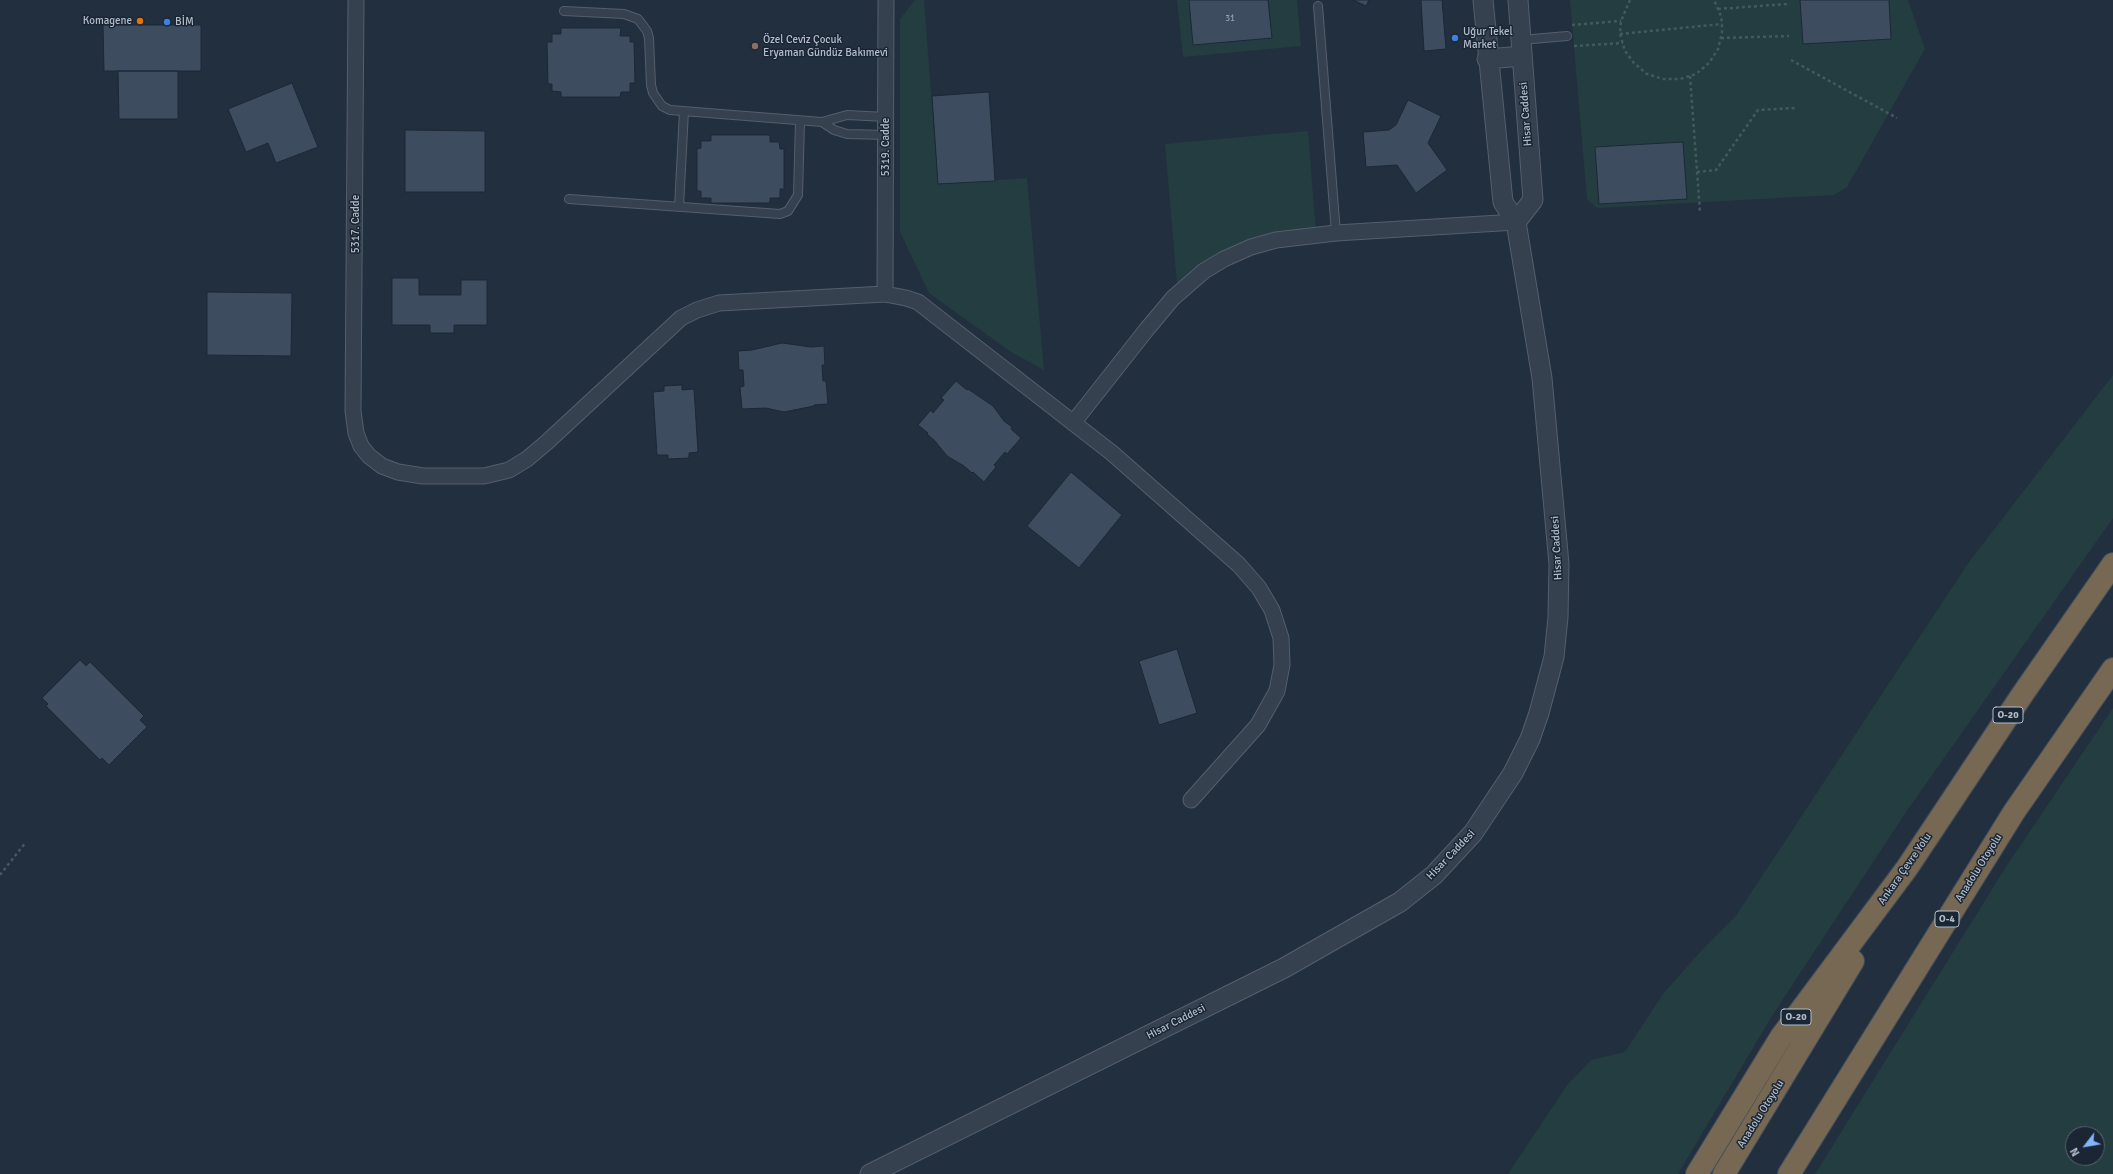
<!DOCTYPE html>
<meta charset="utf-8">
<style>
body{margin:0}
#map{position:relative;width:2113px;height:1174px;overflow:hidden;background:#222f3f;font-family:Signika,sans-serif}
canvas{display:block}
.north{position:absolute;left:2065px;top:1126px;width:40px;height:40px;box-sizing:border-box;background:#1b2634;border:1px solid #576270;border-radius:50%;rotate:239deg;font-size:11px;font-weight:700;line-height:16px;text-align:center;color:#b2bcca}
.north::after{content:'';display:block;margin:auto;width:14px;height:18px;background:#82b4ff;clip-path:polygon(50% 0,100% 100%,50% 72%,0 100%)}
</style>
<div id="map">
<canvas width="2113" height="1174"></canvas>
<div class="north">N</div>
</div>
<script>
const c = document.querySelector('canvas').getContext('2d');
c.lineJoin = 'round';
function fill(path, color) {
  c.fillStyle = color;
  c.fill(path, 'evenodd');
}
function poly(rows) {
  const path = new Path2D();
  for (const r of rows) {
    path.moveTo(r[0], r[1]);
    for (let i = 2; i < r.length; i += 2) path.lineTo(r[i], r[i + 1]);
  }
  return path;
}
function trace(path, color, width, dash) {
  c.strokeStyle = color;
  c.lineWidth = width;
  c.lineCap = dash ? 'butt' : 'round';
  c.setLineDash(dash || []);
  c.stroke(path);
}
function label(font, color, halo, rows, align = 'center') {
  c.font = font + ' Signika,sans-serif';
  c.lineWidth = 3;
  c.setLineDash([]);
  c.textBaseline = 'middle';
  c.strokeStyle = halo;
  c.fillStyle = color;
  for (const [text, x, y, turn = 0] of rows) {
    c.save();
    c.translate(x, y);
    c.rotate((+turn || 0) * Math.PI / 180);
    c.textAlign = isNaN(turn) ? turn : align;
    if (halo) c.strokeText(text, 0, 0);
    c.fillText(text, 0, 0);
    c.restore();
  }
}
const green = poly([
 [915,0,924,0,938,184,1027,178,1044,370,1011,352,929,293,900,232,900,19],
 [1177,0,1297,0,1301,46,1183,57],
 [1570,0,1908,0,1925,49,1847,187,1834,195,1597,208,1587,199],
 [1308,131,1316,233,1211,261,1177,284,1165,144],
 [2113,375,2113,518,1904,815,1772,1016,1678,1174,1508,1174,1568,1084,1591,1060,1625,1052,1663,994,1702,950,1735,917,1969,562],
 [2113,708,2113,1174,1815,1174,2004,870],
 [2073,1134,2097,1134,2097,1158,2073,1158]
]);
const building = poly([
 [1189,0,1268,0,1272,38,1193,45,1189,0],
 [1353,0,1369,0,1366,6,1353,0],
 [1421,0,1442,0,1446,49,1424,51,1421,0],
 [1800,0,1889,0,1891,39,1803,44,1800,0],
 [103,25,201,25,201,71,104,71,103,25],
 [561,28,621,28,620,36,630,36,630,42,634,42,635,83,630,83,630,92,621,92,620,97,561,97,561,92,552,91,552,84,548,84,547,42,552,42,552,34,561,34,561,28],
 [118,71,178,71,178,119,119,119,118,71],
 [292,83,318,147,276,163,268,143,246,152,228,109,292,83],
 [989,92,995,181,938,184,932,96,989,92],
 [1408,100,1441,116,1428,143,1447,170,1416,193,1397,165,1366,167,1363,132,1389,130,1396,125,1408,100],
 [405,130,485,131,485,192,405,192,405,130],
 [711,135,770,135,770,142,779,142,780,149,784,149,784,189,780,189,780,198,770,198,770,203,711,203,711,198,701,198,701,191,697,191,697,149,701,148,701,141,711,141,711,135],
 [1683,142,1687,199,1599,204,1595,147,1683,142],
 [392,278,419,278,419,295,461,295,461,280,487,280,487,325,454,325,454,333,430,333,430,325,392,325,392,278],
 [207,292,292,293,291,356,207,355,207,292],
 [782,343,811,347,824,346,825,365,822,365,823,381,826,381,828,404,814,405,814,406,784,412,766,408,742,409,740,387,744,386,743,370,739,370,738,351,752,350,782,343],
 [956,381,967,390,968,389,993,406,1004,421,1012,427,1011,429,1021,438,1007,454,1005,452,994,465,996,467,984,482,973,472,972,473,964,466,947,456,935,441,927,434,928,433,918,425,931,410,933,413,944,400,941,398,956,381],
 [682,385,682,390,694,389,698,452,689,453,689,458,668,459,668,455,657,455,653,392,664,391,664,386,682,385],
 [1071,472,1122,515,1079,568,1027,526,1071,472],
 [1177,649,1197,713,1159,725,1139,661,1177,649],
 [80,660,86,666,90,662,144,716,140,720,147,727,109,765,102,758,100,760,46,706,48,704,42,698,80,660]
]);
const path = poly([
 [1630,0,1621,21,1620,34,1625,51,1634,63,1647,74,1663,79,1680,79,1696,74,1709,63,1718,49,1722,33,1722,24,1721,16,1714,0],
 [1718,9,1787,4],
 [1572,25,1621,21],
 [1620,34,1722,24],
 [1721,38,1789,36],
 [1574,46,1623,43],
 [1791,60,1897,118],
 [1690,76,1700,212],
 [1697,172,1716,170,1758,110,1795,108],
 [0,875,26,842]
]);
const service = poly([
 [1318,6,1336,233],
 [564,11,624,14,638,19,647,31,649,38,651,85,653,93,662,106,670,110,822,122],
 [1521,40,1567,36],
 [886,135,847,134,834,130,822,122,847,115,886,117],
 [569,199,780,214,788,211,798,195,800,121],
 [679,207,684,111]
]);
const minor = poly([
 [356,0,353,411,356,433,361,446,369,456,382,466,398,472,423,476,484,476,509,470,527,459,546,443,681,318,697,310,719,303,885,294,906,298,918,302,1112,453,1239,565,1259,588,1272,610,1281,638,1282,665,1277,691,1258,725,1191,800],
 [885,294,886,0],
 [1073,423,1147,329,1173,298,1204,271,1224,259,1251,247,1276,240,1336,233,1516,222]
]);
const tertiary = poly([
 [1487,59,1522,56],
 [1516,222,1533,200,1518,0],
 [870,1174,1284,968,1400,902,1434,875,1473,833,1513,773,1530,739,1539,713,1554,657,1558,617,1559,564,1542,378,1516,222,1503,202,1483,0]
]);
const motorway = poly([
 [1697,1174,1781,1037,1907,868,2022,695,2113,564],
 [1724,1174,1853,961],
 [1789,1174,2014,812,2113,669]
]);
const markers = [
 [140,21,4,"#e8710a"],
 [167,22,4,"#3f7fe0"],
 [1455,38,4,"#3f7fe0"],
 [755,46,4,"#8d6e63"]
];
const numberNames = [
 ["31",1230,19]
];
const shields = [
 [2008,715,30],
 [1947,919,24],
 [1796,1017,30]
];
const shieldNames = [
 ["O-20",2008,715],
 ["O-4",1947,919],
 ["O-20",1796,1017]
];
const poiNames = [
 ["Komagene",132,21,"right"],
 ["BİM",175,22],
 ["Uğur Tekel",1463,32],
 ["Market",1463,45],
 ["Özel Ceviz Çocuk",763,40],
 ["Eryaman Gündüz Bakımevi",763,53]
];
const streetNames = [
 ["Hisar Caddesi",1526,114,-94],
 ["5319. Cadde",886,147,-90],
 ["5317. Cadde",356,224,-90],
 ["Hisar Caddesi",1557,548,-93],
 ["Hisar Caddesi",1451,855,-46],
 ["Anadolu Otoyolu",1979,868,-58],
 ["Ankara Çevre Yolu",1905,869,-55],
 ["Hisar Caddesi",1176,1022,-27],
 ["Anadolu Otoyolu",1761,1114,-58]
];
fill(green, '#243d40');
fill(building, '#3d4d5f');
trace(building, '#1d2836', 1);
trace(service, '#545f6d', 10);
trace(minor, '#545f6d', 17);
trace(tertiary, '#545f6d', 21);
trace(motorway, '#414c5a', 24);
trace(path, '#425a5d', 2.5, [3, 3]);
trace(service, '#36414f', 8);
trace(minor, '#36414f', 15);
trace(tertiary, '#36414f', 19);
trace(motorway, '#766852', 22);
for (const [x, y, r, color] of markers) {
  const dot = new Path2D();
  dot.arc(x, y, r, 0, 2 * Math.PI);
  c.fillStyle = color;
  c.fill(dot);
  trace(dot, '#1b2634', 1.5);
}
label('9px', '#95a0af', null, numberNames);
for (const [x, y, w] of shields) {
  const box = new Path2D();
  box.roundRect(x - w / 2, y - 8, w, 16, 3);
  c.fillStyle = '#1b2634';
  c.fill(box);
  trace(box, '#b2bcca', 1);
}
label('bold 10px', '#b2bcca', null, shieldNames);
label('11px', '#b2bcca', '#1b2634', poiNames, 'left');
label('11px', '#b2bcca', '#1b2634', streetNames);
</script>
